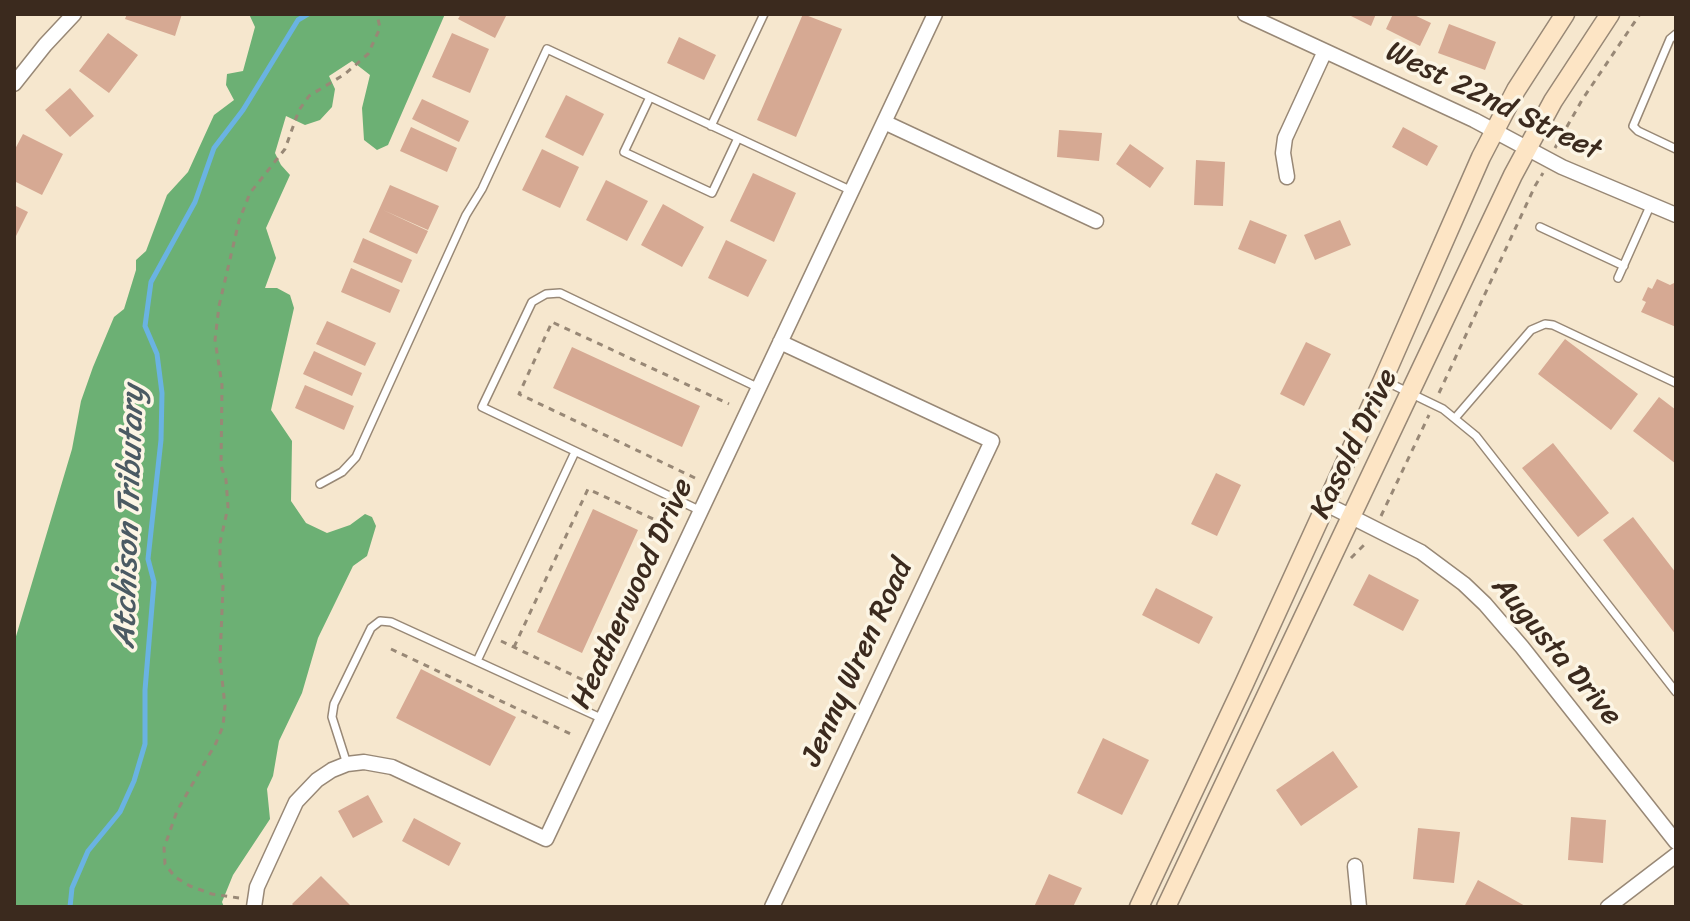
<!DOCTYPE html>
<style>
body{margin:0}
#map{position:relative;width:1690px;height:921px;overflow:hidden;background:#f6e7ce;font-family:Sriracha,sans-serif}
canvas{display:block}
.frame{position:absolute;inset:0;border:16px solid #3b2a1e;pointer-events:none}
</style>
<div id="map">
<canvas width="1690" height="921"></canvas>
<div class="frame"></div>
</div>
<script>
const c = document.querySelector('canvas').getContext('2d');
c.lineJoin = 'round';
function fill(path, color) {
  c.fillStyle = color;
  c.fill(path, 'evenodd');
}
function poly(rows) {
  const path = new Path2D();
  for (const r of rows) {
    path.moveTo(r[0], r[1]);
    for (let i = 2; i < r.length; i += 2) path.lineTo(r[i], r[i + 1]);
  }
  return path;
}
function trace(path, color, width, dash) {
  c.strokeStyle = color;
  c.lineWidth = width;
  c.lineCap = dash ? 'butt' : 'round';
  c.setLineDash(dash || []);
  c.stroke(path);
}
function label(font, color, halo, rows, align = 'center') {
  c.font = font + ' Sriracha,sans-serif';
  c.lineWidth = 7;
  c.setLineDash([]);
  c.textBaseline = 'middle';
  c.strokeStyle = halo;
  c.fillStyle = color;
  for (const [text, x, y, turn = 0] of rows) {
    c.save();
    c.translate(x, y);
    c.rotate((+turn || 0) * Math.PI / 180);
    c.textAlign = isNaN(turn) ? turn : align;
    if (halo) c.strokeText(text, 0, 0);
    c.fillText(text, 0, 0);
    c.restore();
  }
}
const forest = poly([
 [249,14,445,14,388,145,377,150,364,140,362,108,370,75,352,61,329,76,335,89,332,107,320,120,305,125,286,116,275,153,281,165,290,175,266,228,276,258,265,288,277,288,290,295,294,308,271,410,292,441,291,501,306,523,327,533,350,525,365,514,372,517,376,526,367,556,353,566,318,638,302,693,279,741,273,776,267,789,270,819,233,875,222,902,224,907,14,907,14,643,72,449,81,401,93,367,114,317,124,309,136,270,136,260,146,251,167,195,188,172,214,115,234,100,226,85,227,74,243,71,255,27]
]);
const stream = poly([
 [70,907,72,888,88,851,120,812,134,781,145,744,145,690,154,582,148,559,161,440,162,393,157,354,145,326,151,282,195,202,214,148,243,110,298,20,308,14]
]);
const building = poly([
 [127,14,182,14,175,36,125,19],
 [461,14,507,14,495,38,458,19],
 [803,14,842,29,796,137,757,120],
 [1347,14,1376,14,1371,26],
 [1393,14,1412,14,1431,23,1420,46,1386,29],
 [1449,24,1496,42,1485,70,1438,53],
 [108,33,138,55,109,93,79,71],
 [452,33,489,49,470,93,432,77],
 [679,37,716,55,704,80,667,63],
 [70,88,94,116,70,137,45,110],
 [566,95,604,114,583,156,545,137],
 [422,99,469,121,459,142,412,119],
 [411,127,457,148,447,172,400,151],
 [1403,127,1438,146,1427,166,1392,147],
 [1059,130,1102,133,1099,161,1057,157],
 [23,134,63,154,42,195,14,181,14,151],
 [1130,144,1164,168,1150,188,1116,164],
 [542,149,579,167,560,208,522,190],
 [1196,160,1225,162,1223,206,1194,205],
 [753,173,796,193,774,242,730,221],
 [606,180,648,201,627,241,586,220],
 [390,185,439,206,428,230,383,210,428,231,417,254,369,232],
 [663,204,704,227,682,267,641,245],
 [14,205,28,212,14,240],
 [1250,220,1287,235,1275,264,1238,249],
 [1340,220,1351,245,1315,260,1304,235],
 [363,238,412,260,402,283,353,262],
 [726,240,767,260,748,297,708,278],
 [351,268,400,290,390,313,341,292],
 [1657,279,1670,285,1676,282,1676,327,1641,312,1646,302,1642,300,1648,287,1652,289],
 [327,321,376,343,365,366,316,344],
 [1565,339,1638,394,1611,430,1538,374],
 [1306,342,1331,354,1304,406,1280,394],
 [572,347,700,406,682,447,553,388],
 [314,351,362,373,352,396,303,374],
 [305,385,354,406,344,430,295,408],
 [1659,397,1676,410,1676,464,1633,431],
 [1553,443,1609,513,1578,537,1522,468],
 [1216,473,1241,485,1217,536,1191,524],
 [593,509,638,530,582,653,537,632],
 [1633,517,1676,573,1676,635,1603,540],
 [1369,574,1419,600,1403,631,1353,605],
 [1156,588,1213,617,1199,644,1142,615],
 [421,669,516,717,490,766,396,718],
 [1103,738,1149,760,1122,815,1077,793],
 [1333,751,1358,787,1301,826,1276,790],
 [368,795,383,822,353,838,338,811],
 [1571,817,1606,820,1603,863,1568,860],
 [414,818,461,843,449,866,402,841],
 [1418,828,1460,832,1454,883,1413,879],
 [1049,874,1082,888,1073,907,1034,907],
 [321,876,352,907,295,907,292,904],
 [1478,880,1527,907,1464,907]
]);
const path = poly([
 [1555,148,1582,100,1640,14],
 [1439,393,1535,186,1543,173],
 [695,478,519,394,552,322,729,404],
 [1381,516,1429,415],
 [1351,558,1368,541],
 [501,641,598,687],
 [514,647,588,489,673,528],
 [391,649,575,736],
 [239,898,212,894,190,886,175,877,165,864,164,848,177,811,216,743,223,726,225,706,220,660,223,586,220,565,220,543,228,507,226,480,221,466,222,385,215,340,219,306,239,221,250,193,285,149,299,110,309,96,345,74,368,54,380,28,377,14]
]);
const lane = poly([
 [1676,34,1670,39,1633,126,1638,131,1676,149],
 [650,97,624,152,712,193,738,138],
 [711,126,764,14],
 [1540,227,1624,266],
 [1618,278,1651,204],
 [1385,381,1443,409,1476,436,1676,692],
 [1456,417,1531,330,1545,324,1553,325,1676,383],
 [320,484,342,472,356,457,466,215,482,189,547,49,852,191],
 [701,511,482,407,532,302,546,294,560,293,759,388],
 [477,661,575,452],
 [347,764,332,717,334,704,371,628,380,621,391,622,603,719]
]);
const street = poly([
 [1245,14,1474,120,1562,167,1676,215],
 [14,84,45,45,74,14],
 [884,122,1096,221],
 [1287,177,1283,153,1285,138,1325,51],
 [1326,504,1421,552,1464,584,1485,604,1522,647,1676,842],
 [1355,866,1359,907],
 [254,907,257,887,296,802,317,780,332,770,347,764,364,762,392,767,546,839,935,14],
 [772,907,992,441,780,342],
 [1608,907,1676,855]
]);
const secondary = poly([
 [1139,907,1244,684,1383,380,1481,157,1516,90,1565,14],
 [1166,907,1513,175,1553,101,1610,14]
]);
const streetNames = [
 ["West 22nd Street",1493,102,26],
 ["Kasold Drive",1355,444,-64],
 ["Heatherwood Drive",633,594,-65],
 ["Augusta Drive",1556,652,50],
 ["Jenny Wren Road",858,663,-65]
];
const waterNames = [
 ["Atchison Tributary",130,517,-88]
];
fill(forest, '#6cb074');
trace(stream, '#6ab3e2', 5);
fill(building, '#d6a993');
trace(lane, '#988876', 10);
trace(street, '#988876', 17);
trace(secondary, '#988876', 21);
trace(path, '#988876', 3, [6, 6]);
trace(lane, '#fff', 7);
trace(street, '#fff', 14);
trace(secondary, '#fde5c5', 18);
label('30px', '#3b2a1e', '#fcf5e5', streetNames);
label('italic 32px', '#4b5a63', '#fcf5e5', waterNames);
</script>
